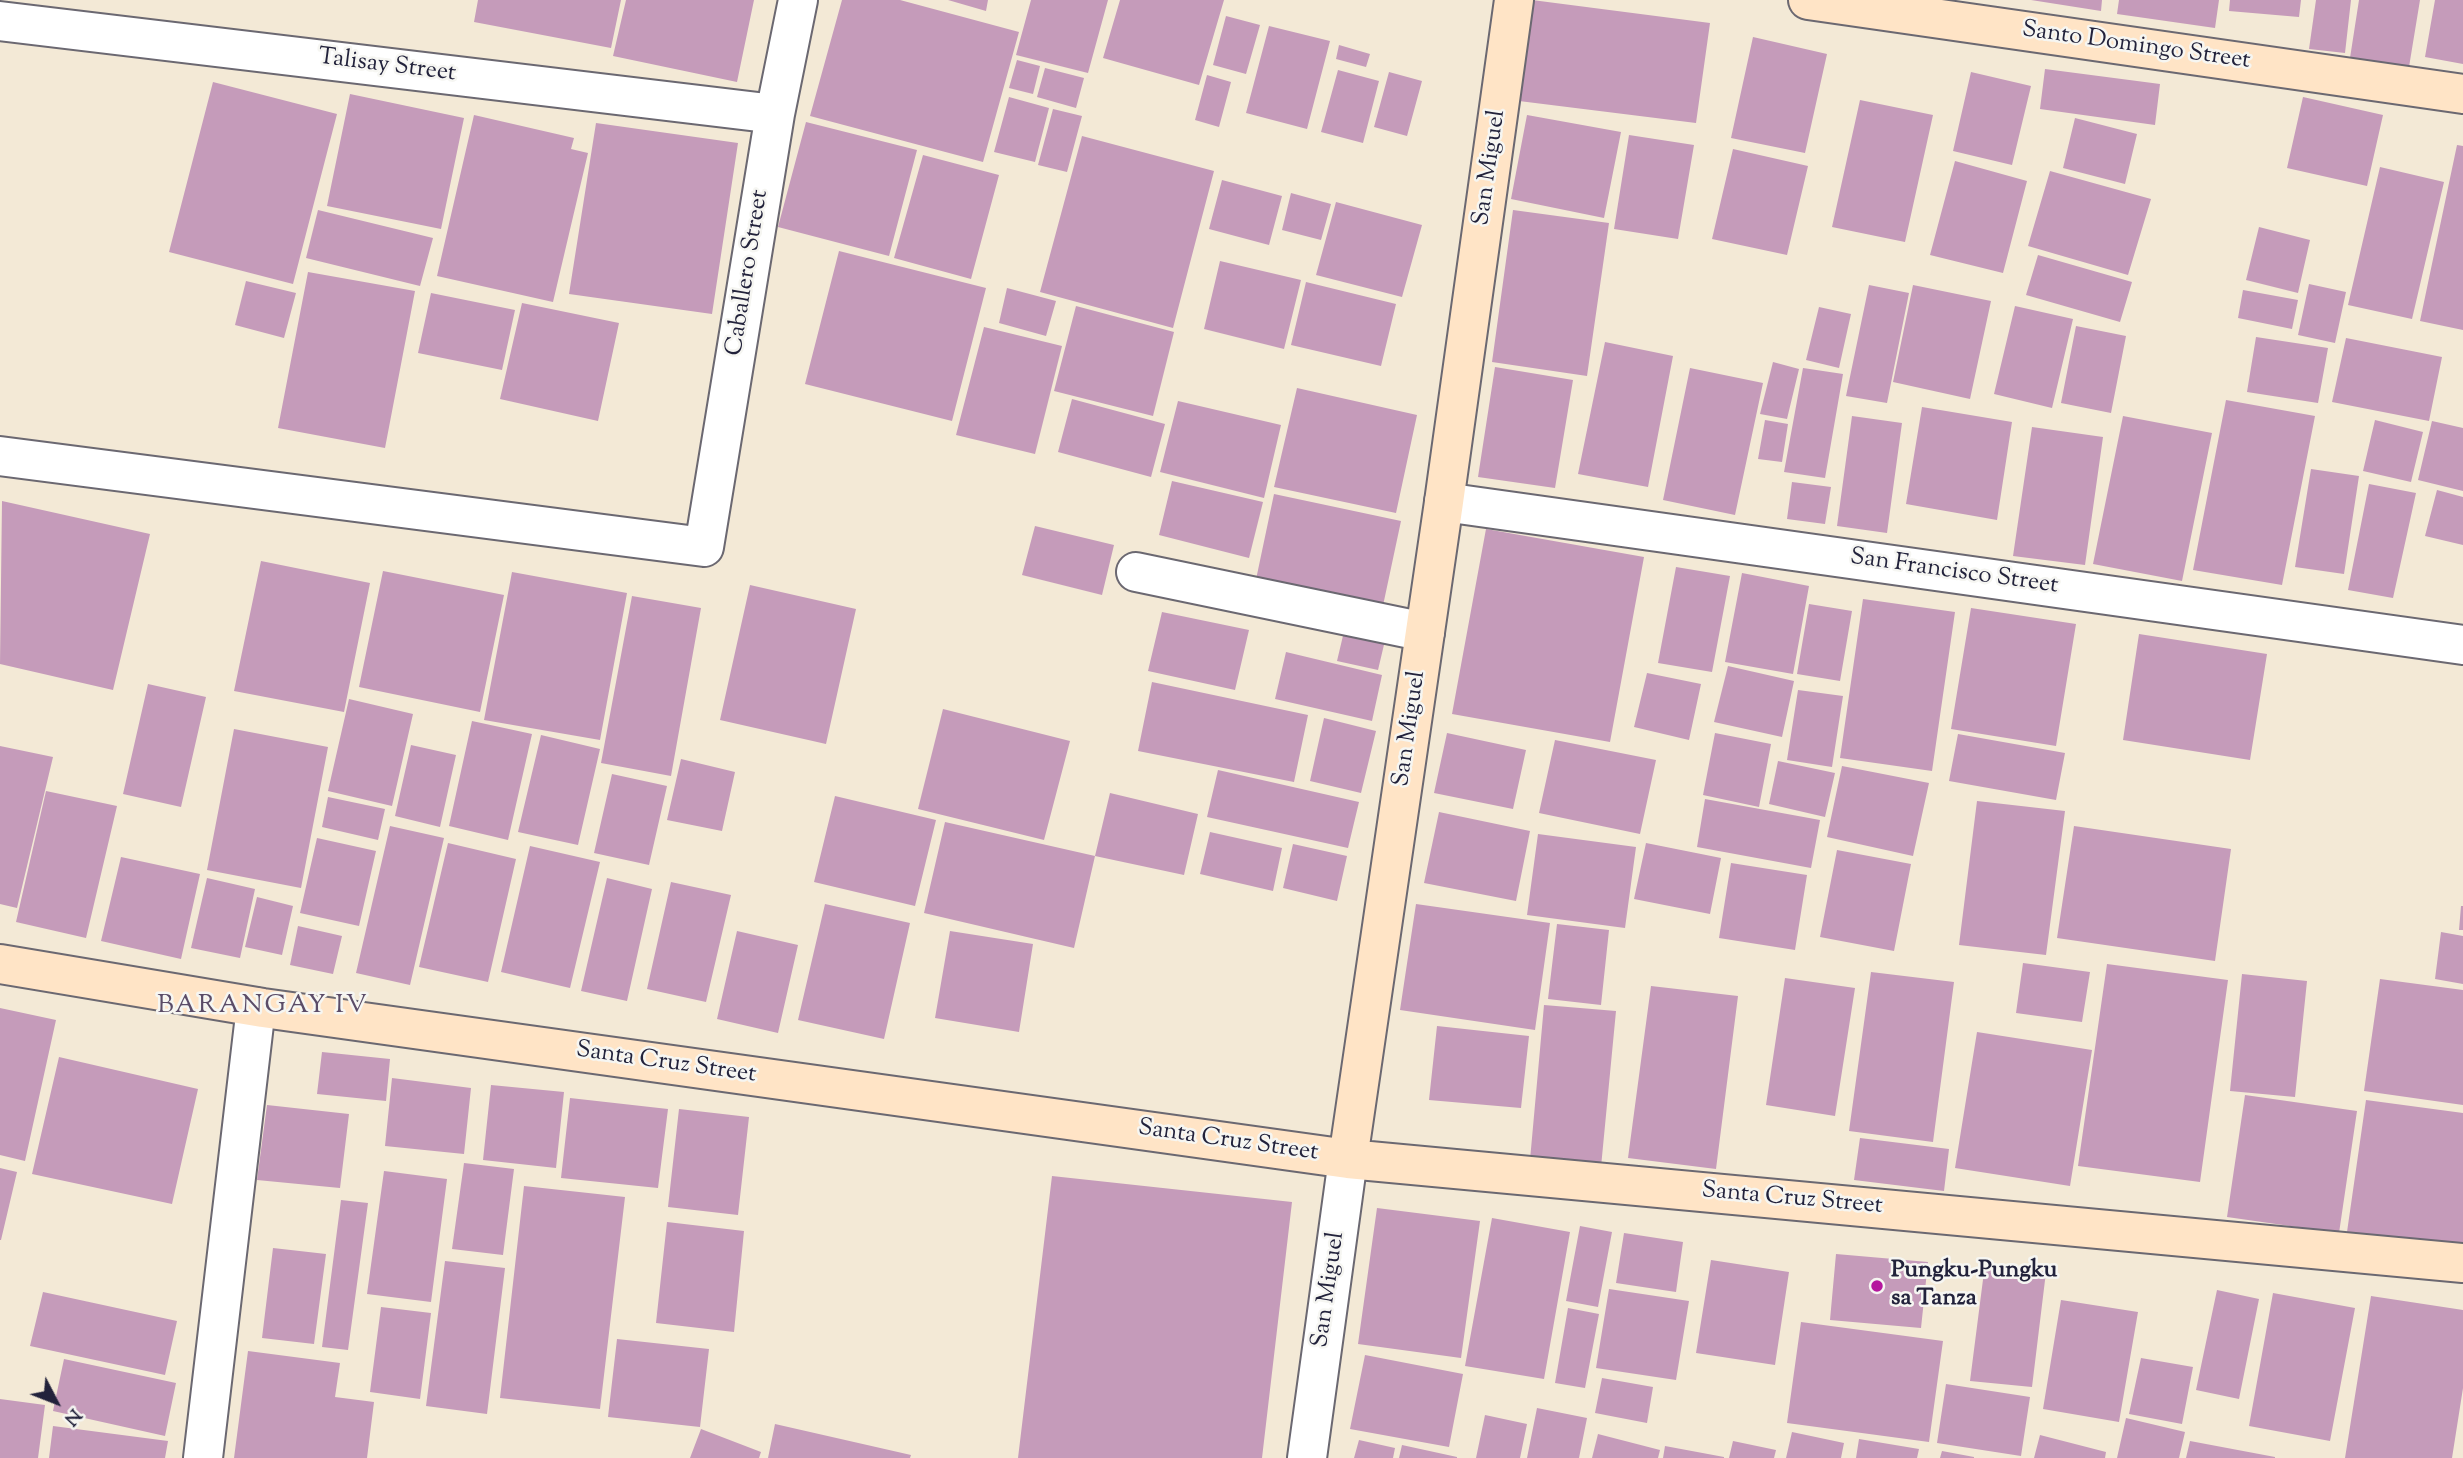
<!DOCTYPE html>
<style>
body{margin:0}
#map{position:relative;width:2463px;height:1458px;overflow:hidden;background:#f3e9d6;font-family:"Sorts Mill Goudy",serif}
canvas{display:block}
.north{position:absolute;left:21px;top:1367px;width:70px;height:70px;-webkit-text-stroke:5px #f6f6f2;paint-order:stroke;rotate:132deg;font-size:19px;font-weight:700;line-height:28px;text-align:center;color:#22223b}
.north::after{content:'';display:block;margin:auto;width:24px;height:32px;background:#22223b;clip-path:polygon(50% 0,100% 100%,50% 72%,0 100%)}
</style>
<div id="map">
<canvas width="2463" height="1458"></canvas>
<div class="north">N</div>
</div>
<script>
const c = document.querySelector('canvas').getContext('2d');
c.lineJoin = 'round';
function fill(path, color) {
  c.fillStyle = color;
  c.fill(path, 'evenodd');
}
function poly(rows) {
  const path = new Path2D();
  for (const r of rows) {
    path.moveTo(r[0], r[1]);
    for (let i = 2; i < r.length; i += 2) path.lineTo(r[i], r[i + 1]);
  }
  return path;
}
function trace(path, color, width, dash) {
  c.strokeStyle = color;
  c.lineWidth = width;
  c.lineCap = dash ? 'butt' : 'round';
  c.setLineDash(dash || []);
  c.stroke(path);
}
function label(font, color, halo, rows, align = 'center') {
  c.font = font + ' "Sorts Mill Goudy",serif';
  c.lineWidth = 5;
  c.setLineDash([]);
  c.textBaseline = 'middle';
  c.strokeStyle = halo;
  c.fillStyle = color;
  for (const [text, x, y, turn = 0] of rows) {
    c.save();
    c.translate(x, y);
    c.rotate((+turn || 0) * Math.PI / 180);
    c.textAlign = isNaN(turn) ? turn : align;
    if (halo) c.strokeText(text, 0, 0);
    c.fillText(text, 0, 0);
    c.restore();
  }
}
const building = poly([
 [478,0,621,0,611,48,474,22],
 [626,0,754,0,737,82,613,56],
 [842,0,900,0,1019,32,983,162,810,116],
 [948,0,988,0,986,11],
 [1031,0,1108,0,1088,73,1016,55],
 [1120,0,1224,0,1199,85,1103,58],
 [1532,0,1710,23,1696,123,1519,101],
 [2031,0,2102,0,2101,11],
 [2119,0,2219,0,2215,28,2117,14],
 [2230,0,2301,0,2299,17,2229,11],
 [2316,0,2351,0,2345,53,2309,49],
 [2359,0,2420,0,2409,67,2350,58],
 [2435,0,2463,0,2463,64,2425,57],
 [1226,16,1260,25,1246,74,1213,65],
 [1269,26,1330,41,1307,129,1246,113],
 [1753,37,1827,54,1805,153,1731,138],
 [1339,45,1370,54,1366,67,1336,59],
 [1017,60,1040,66,1033,94,1009,88],
 [1045,68,1084,78,1076,108,1037,97],
 [2045,69,2160,84,2155,125,2040,109],
 [1338,70,1379,81,1363,143,1321,132],
 [1389,72,1422,81,1407,136,1374,127],
 [1971,72,2031,86,2012,165,1953,151],
 [1207,75,1231,82,1219,127,1195,120],
 [213,82,337,114,293,284,169,252],
 [350,94,464,118,441,229,327,206],
 [1009,97,1049,108,1035,162,994,152],
 [2303,97,2383,115,2367,186,2287,168],
 [1860,100,1933,115,1905,242,1832,227],
 [1053,109,1082,116,1067,172,1038,165],
 [474,115,574,138,571,149,588,153,553,302,437,276],
 [1527,115,1621,132,1604,218,1511,199],
 [2075,118,2137,134,2125,184,2063,168],
 [806,122,917,150,889,256,778,227],
 [596,123,738,143,712,314,569,294],
 [1629,135,1694,145,1678,239,1614,229],
 [1082,136,1214,171,1173,328,1040,292],
 [2457,145,2463,146,2463,330,2420,321],
 [1733,149,1808,166,1787,255,1712,239],
 [923,155,999,175,971,279,894,258],
 [1955,161,2027,181,2003,273,1930,255],
 [2380,167,2444,182,2412,319,2348,305],
 [2050,171,2151,199,2128,275,2028,246],
 [1222,180,1282,196,1269,245,1209,229],
 [1291,193,1331,204,1321,240,1282,230],
 [1336,202,1422,225,1402,297,1316,275],
 [318,210,433,238,420,286,306,258],
 [1513,210,1609,223,1587,376,1492,362],
 [2259,227,2310,240,2298,293,2246,280],
 [839,251,986,288,952,421,805,384],
 [2038,255,2132,282,2120,322,2026,295],
 [1220,261,1301,280,1284,349,1204,329],
 [308,272,415,291,385,448,278,428],
 [246,281,296,293,284,338,235,325],
 [1306,282,1396,304,1381,366,1291,345],
 [2309,284,2346,292,2335,343,2298,335],
 [1869,285,1909,293,1887,403,1846,396],
 [1913,285,1991,301,1970,399,1893,382],
 [1007,288,1056,301,1046,336,999,323],
 [2243,290,2298,300,2292,329,2238,318],
 [431,293,515,310,502,370,418,353],
 [522,303,619,323,598,421,500,399],
 [1076,306,1174,332,1153,416,1054,391],
 [2015,306,2073,319,2052,408,1994,394],
 [1819,307,1851,314,1839,368,1806,360],
 [2076,326,2126,336,2111,413,2061,403],
 [984,327,1062,346,1035,454,956,435],
 [2256,337,2328,348,2318,403,2247,392],
 [2346,338,2442,357,2429,421,2332,402],
 [1605,342,1673,356,1648,487,1578,474],
 [1773,362,1799,369,1787,419,1760,414],
 [1495,367,1573,380,1555,488,1478,477],
 [1690,368,1763,383,1735,515,1663,500],
 [1803,368,1843,374,1825,478,1784,472],
 [1297,388,1417,415,1396,513,1274,487],
 [1072,399,1165,424,1151,477,1058,452],
 [2226,400,2315,416,2282,585,2193,570],
 [1178,401,1281,425,1264,498,1160,472],
 [1922,407,2012,422,1997,520,1906,504],
 [1852,416,1902,423,1887,533,1837,526],
 [2123,416,2212,433,2182,581,2093,564],
 [1765,420,1788,424,1782,462,1758,459],
 [2375,420,2423,432,2411,482,2363,471],
 [2432,421,2463,428,2463,491,2418,480],
 [2032,427,2103,437,2085,565,2013,556],
 [2311,469,2359,476,2344,574,2295,567],
 [1172,481,1263,502,1249,558,1159,535],
 [1792,482,1831,487,1825,524,1787,519],
 [2369,484,2416,493,2393,598,2348,590],
 [2437,490,2463,497,2463,545,2425,536],
 [1274,494,1401,521,1381,615,1254,589],
 [2,501,150,534,113,690,0,664],
 [1035,526,1114,545,1102,595,1022,575],
 [1486,529,1644,557,1610,742,1452,714],
 [261,561,370,583,344,712,234,691],
 [1676,567,1730,576,1712,672,1658,663],
 [383,571,504,595,480,712,359,687],
 [512,572,627,593,600,740,484,720],
 [1742,573,1809,586,1793,674,1725,662],
 [750,585,856,609,826,744,720,720],
 [632,596,701,608,671,776,601,763],
 [1863,599,1955,612,1932,771,1840,758],
 [1809,604,1852,611,1840,681,1797,674],
 [1971,608,2076,624,2056,746,1951,729],
 [1162,612,1249,630,1235,690,1148,671],
 [1346,623,1387,632,1378,670,1337,661],
 [2139,634,2267,654,2250,760,2123,740],
 [1286,652,1382,675,1372,721,1275,699],
 [1728,666,1794,681,1782,737,1714,722],
 [1647,673,1701,684,1689,740,1634,727],
 [1152,682,1308,715,1294,782,1138,751],
 [148,684,206,697,181,807,123,794],
 [1798,690,1843,696,1832,767,1787,760],
 [349,699,413,714,392,806,328,791],
 [943,709,1070,741,1044,840,918,809],
 [1324,718,1376,731,1361,793,1310,781],
 [472,721,532,734,508,840,449,826],
 [234,729,328,747,301,888,207,870],
 [1447,733,1526,750,1513,809,1434,793],
 [1715,733,1771,744,1759,807,1703,795],
 [1958,734,2065,753,2056,800,1949,781],
 [541,735,600,749,578,845,518,832],
 [1555,740,1656,760,1640,834,1539,813],
 [411,745,456,755,440,827,395,816],
 [0,746,53,757,17,908,0,904],
 [681,759,735,772,722,831,667,820],
 [1778,761,1835,773,1825,817,1769,804],
 [1842,766,1929,783,1913,856,1827,837],
 [1218,770,1359,802,1348,848,1207,817],
 [612,774,667,786,649,865,594,853],
 [46,791,117,806,86,938,16,922],
 [1110,793,1198,814,1184,875,1095,856],
 [835,796,936,820,915,906,814,882],
 [328,797,385,809,378,840,322,827],
 [1705,799,1820,820,1811,868,1697,847],
 [1977,801,2065,811,2046,955,1959,945],
 [1439,812,1530,831,1516,901,1424,883],
 [945,822,1095,856,1074,948,924,913],
 [390,826,444,838,410,985,356,973],
 [2074,826,2231,849,2215,961,2057,938],
 [1210,832,1282,848,1273,891,1200,874],
 [1538,834,1636,847,1625,928,1527,915],
 [317,838,376,851,359,926,300,913],
 [448,843,516,859,488,982,419,967],
 [1646,843,1721,858,1710,914,1634,899],
 [1293,844,1347,856,1337,901,1283,888],
 [530,846,600,862,570,988,501,972],
 [1837,850,1911,864,1894,951,1820,937],
 [121,857,200,874,181,959,101,941],
 [1731,863,1807,875,1795,950,1719,938],
 [207,878,255,889,240,958,191,948],
 [607,878,652,889,627,1001,581,991],
 [671,882,731,895,706,1002,647,989],
 [257,897,293,906,282,955,245,947],
 [825,904,910,923,884,1039,798,1020],
 [1416,904,1550,923,1535,1030,1400,1010],
 [2461,906,2463,906,2463,930,2459,930],
 [1557,924,1609,930,1601,1005,1548,999],
 [298,926,342,936,333,974,290,965],
 [737,931,798,945,778,1033,717,1019],
 [950,931,1033,944,1019,1032,935,1018],
 [2441,932,2463,936,2463,984,2435,979],
 [2023,963,2090,972,2082,1022,2016,1013],
 [2107,964,2228,980,2200,1182,2078,1166],
 [1871,972,1954,982,1933,1142,1849,1131],
 [2242,974,2307,981,2295,1097,2230,1091],
 [1785,978,1855,988,1835,1116,1766,1105],
 [2380,979,2463,990,2463,1105,2364,1091],
 [1651,986,1738,996,1716,1169,1628,1158],
 [1544,1005,1616,1011,1601,1167,1530,1160],
 [0,1008,56,1020,25,1161,0,1155],
 [1437,1026,1529,1036,1521,1108,1429,1100],
 [1977,1032,2092,1050,2070,1186,1955,1168],
 [322,1052,390,1059,386,1101,317,1094],
 [59,1057,198,1089,172,1204,32,1174],
 [392,1078,471,1088,464,1154,385,1146],
 [491,1085,564,1092,556,1168,483,1160],
 [2245,1095,2357,1111,2339,1233,2227,1217],
 [570,1098,668,1109,658,1188,561,1178],
 [2366,1100,2463,1113,2463,1247,2347,1232],
 [267,1105,349,1114,340,1188,257,1180],
 [679,1109,749,1117,738,1215,668,1207],
 [1860,1138,1949,1149,1944,1191,1854,1180],
 [464,1163,514,1169,503,1255,452,1249],
 [0,1168,17,1172,1,1240,0,1240],
 [384,1171,447,1179,431,1302,367,1294],
 [1052,1176,1292,1202,1262,1458,1018,1458],
 [524,1186,625,1197,600,1409,500,1398],
 [341,1200,368,1203,348,1350,322,1347],
 [1377,1208,1480,1221,1461,1358,1358,1344],
 [1492,1218,1570,1232,1544,1379,1465,1366],
 [667,1222,744,1231,734,1332,656,1323],
 [1580,1226,1612,1232,1598,1307,1566,1301],
 [1624,1233,1683,1242,1676,1292,1616,1283],
 [273,1248,326,1254,314,1344,262,1338],
 [1836,1254,1928,1262,1921,1328,1830,1320],
 [1711,1260,1789,1272,1775,1365,1696,1353],
 [445,1261,505,1268,487,1414,426,1406],
 [1985,1264,2046,1272,2032,1387,1970,1381],
 [1609,1289,1689,1301,1676,1380,1596,1368],
 [2217,1290,2259,1299,2239,1399,2196,1390],
 [43,1292,177,1321,165,1375,30,1346],
 [2273,1293,2355,1308,2330,1441,2249,1426],
 [2371,1296,2463,1310,2463,1388,2452,1458,2345,1458],
 [2061,1300,2138,1312,2119,1422,2043,1409],
 [381,1307,431,1313,420,1399,370,1392],
 [1568,1308,1599,1314,1585,1388,1555,1383],
 [1801,1322,1943,1341,1929,1442,1787,1423],
 [617,1339,709,1349,700,1427,608,1417],
 [248,1351,340,1363,335,1397,374,1402,367,1458,234,1458],
 [1365,1355,1463,1374,1449,1447,1350,1429],
 [2141,1358,2193,1367,2182,1424,2129,1414],
 [64,1359,176,1383,165,1436,53,1411],
 [1602,1378,1653,1387,1647,1423,1595,1413],
 [1946,1384,2030,1397,2021,1456,1937,1443],
 [0,1399,45,1405,38,1458,0,1458],
 [1537,1408,1587,1418,1579,1458,1527,1458],
 [1485,1415,1527,1424,1520,1458,1476,1458],
 [2126,1418,2185,1432,2179,1458,2117,1458],
 [775,1424,911,1455,910,1458,768,1458],
 [53,1426,168,1441,165,1458,49,1458],
 [701,1429,761,1452,759,1458,690,1458],
 [1792,1432,1844,1443,1841,1458,1786,1458],
 [1598,1434,1660,1450,1658,1458,1592,1458],
 [2040,1435,2106,1452,2105,1458,2034,1458],
 [1859,1439,1919,1449,1917,1458,1856,1458],
 [1359,1440,1395,1448,1393,1458,1354,1458],
 [1733,1441,1776,1450,1774,1458,1729,1458],
 [2190,1441,2275,1457,2275,1458,2186,1458],
 [1402,1445,1457,1457,1457,1458,1399,1458],
 [1665,1446,1724,1457,1724,1458,1663,1458],
 [1942,1451,1974,1457,1974,1458,1940,1458]
]);
const minor = poly([
 [0,21,775,114],
 [0,456,704,547,775,114,798,0],
 [1444,502,2463,645],
 [1136,572,1425,632],
 [203,1458,256,1007],
 [1307,1458,1348,1159]
]);
const secondary = poly([
 [1808,0,2463,94],
 [0,964,263,1008,1348,1159,2463,1263],
 [1348,1159,1444,502,1514,0]
]);
const markers = [
 [1877,1286,7,"#b5179e"]
];
const streetNames = [
 ["Santo Domingo Street",2136,47,8],
 ["Talisay Street",387,67,7],
 ["San Miguel",1491,168,-82],
 ["Caballero Street",749,273,-81],
 ["San Francisco Street",1954,573,8],
 ["San Miguel",1411,729,-82],
 ["Santa Cruz Street",666,1064,8],
 ["Santa Cruz Street",1228,1142,8],
 ["Santa Cruz Street",1792,1200,5],
 ["San Miguel",1330,1290,-82]
];
const poiNames = [
 ["Pungku-Pungku",1891,1272],
 ["sa Tanza",1891,1300]
];
const neighbourhoodNames = [
 ["BARANGAY IV",263,1008]
];
fill(building, '#c59bba');
trace(minor, '#6b6871', 42);
trace(secondary, '#6b6871', 42);
trace(minor, '#fff', 38);
trace(secondary, '#ffe4c6', 38);
for (const [x, y, r, color] of markers) {
  const dot = new Path2D();
  dot.arc(x, y, r, 0, 2 * Math.PI);
  c.fillStyle = color;
  c.fill(dot);
  trace(dot, '#f6f6f2', 2.5);
}
label('24px', '#22223b', '#f6f6f2', streetNames);
label('bold 24px', '#22223b', '#f6f6f2', poiNames, 'left');
c.letterSpacing = '2px';
label('26px', '#5b4c67', '#f6f6f2', neighbourhoodNames);
c.letterSpacing = '0px';
</script>
